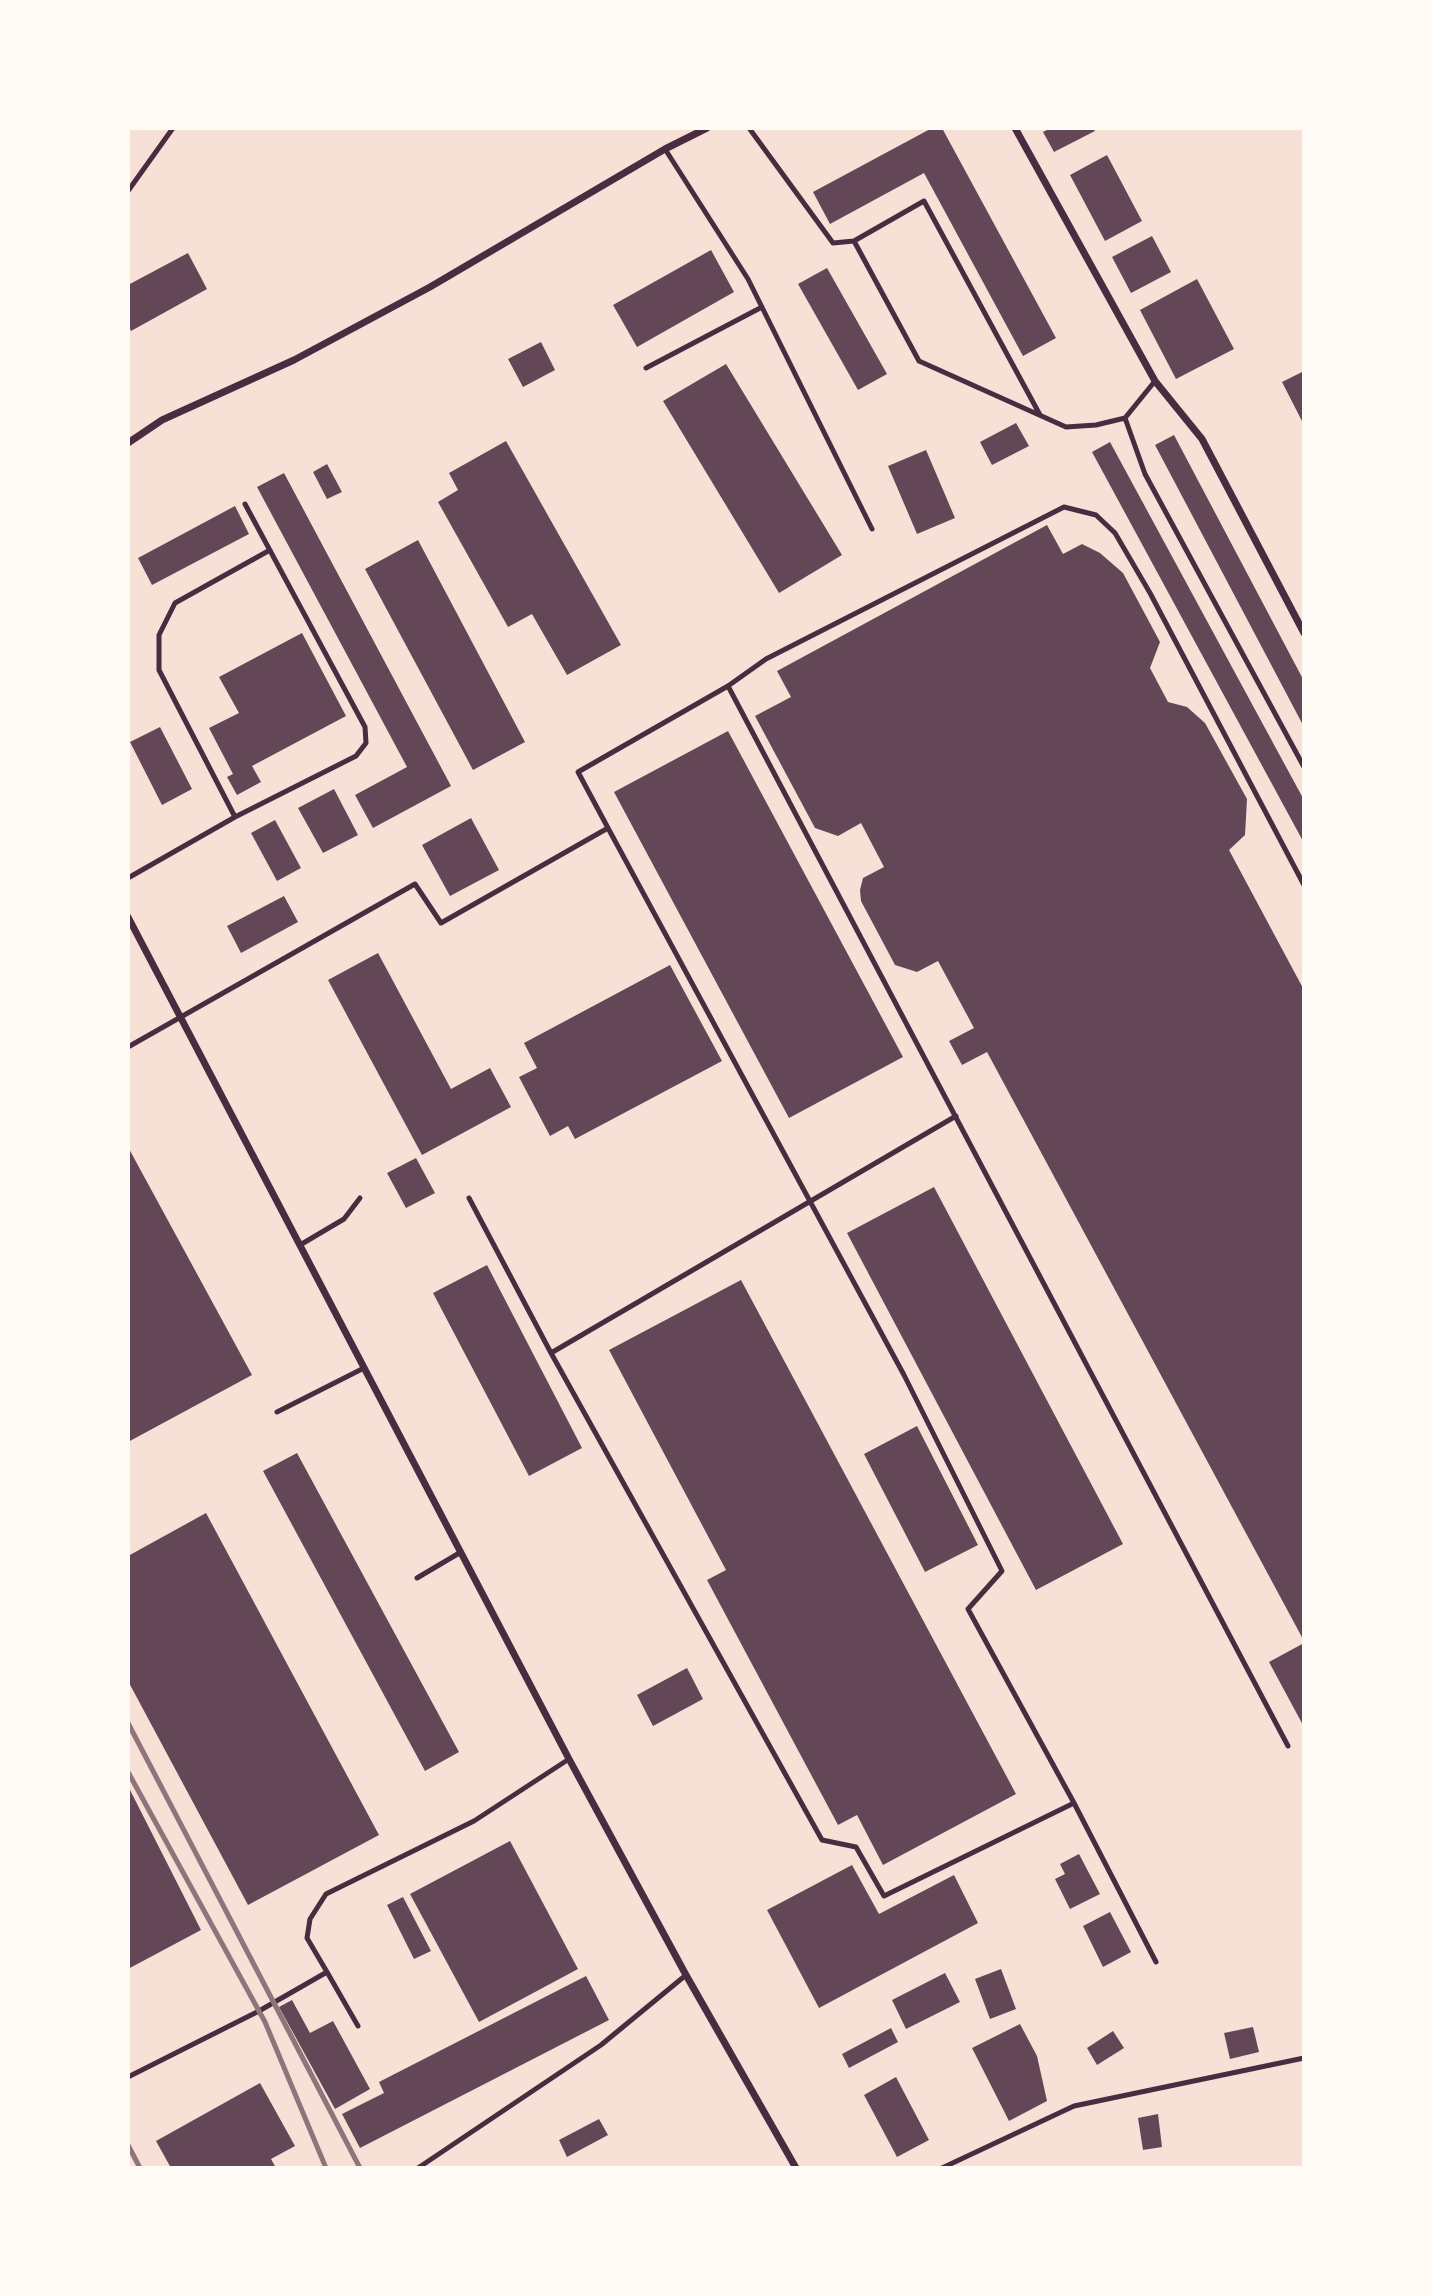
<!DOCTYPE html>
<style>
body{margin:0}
#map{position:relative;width:1432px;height:2296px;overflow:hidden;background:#f7e1d7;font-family:Inter,sans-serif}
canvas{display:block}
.frame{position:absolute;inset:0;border:130px solid #fffaf5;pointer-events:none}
</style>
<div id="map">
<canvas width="1432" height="2296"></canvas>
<div class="frame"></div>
</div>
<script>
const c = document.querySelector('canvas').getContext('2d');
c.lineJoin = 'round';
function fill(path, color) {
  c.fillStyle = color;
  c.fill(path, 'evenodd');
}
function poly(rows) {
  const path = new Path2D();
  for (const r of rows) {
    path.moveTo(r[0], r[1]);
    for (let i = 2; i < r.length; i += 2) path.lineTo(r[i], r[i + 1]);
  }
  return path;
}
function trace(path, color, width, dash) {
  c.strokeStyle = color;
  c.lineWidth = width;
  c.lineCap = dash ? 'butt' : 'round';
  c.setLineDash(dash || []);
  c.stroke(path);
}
const building = poly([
 [932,128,942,128,1056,338,1023,356,924,173,830,224,813,192],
 [1051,128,1093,128,1095,131,1054,152,1043,132],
 [1107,155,1142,221,1105,241,1070,175],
 [1152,236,1171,272,1131,293,1112,257],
 [711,250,734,292,637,347,613,305],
 [188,253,207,289,131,331,128,325,128,285],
 [827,268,887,374,858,390,798,284],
 [1197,279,1234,349,1176,379,1140,310],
 [541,342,555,370,523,387,508,359],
 [726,364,842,555,779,593,663,401],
 [1304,371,1304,425,1282,382],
 [1016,423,1029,446,992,465,980,442],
 [1174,435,1304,681,1304,727,1155,445],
 [506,441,621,645,567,675,532,614,508,627,438,502,458,490,449,473],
 [1110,442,1304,800,1304,843,1092,452],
 [926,450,955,518,917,534,888,466],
 [327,464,342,492,327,499,313,472],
 [284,473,451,786,373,828,355,795,407,767,257,487],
 [235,506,249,534,152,585,138,558],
 [1047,525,1063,554,1082,544,1100,553,1123,573,1160,642,1150,668,1168,702,1187,707,1205,723,1247,799,1245,835,1229,850,1304,990,1304,1641,987,1052,962,1065,949,1041,974,1028,938,961,917,972,895,965,861,901,860,890,863,878,884,867,861,823,838,836,815,828,755,716,791,697,777,671],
 [418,540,525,742,473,770,365,569],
 [302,633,346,716,252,766,261,782,237,795,227,777,233,774,209,728,239,713,219,677],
 [160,727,192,789,162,805,130,742],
 [728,731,903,1057,789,1118,614,792],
 [334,789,358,835,323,853,298,808],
 [471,818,499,870,450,896,422,845],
 [275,820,301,868,277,881,251,833],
 [284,896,298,922,241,953,227,926],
 [378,953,451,1089,490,1068,511,1107,422,1155,328,980],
 [670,965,722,1061,575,1139,568,1126,550,1136,519,1077,537,1068,524,1043],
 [128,1147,252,1375,128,1442],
 [416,1158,435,1193,406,1208,387,1173],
 [934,1187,1123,1544,1036,1590,847,1233],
 [487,1265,582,1448,529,1476,433,1293],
 [741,1280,1016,1794,883,1865,857,1815,838,1825,707,1580,726,1570,609,1350],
 [917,1426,978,1545,925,1572,864,1454],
 [297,1453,459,1752,425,1771,263,1471],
 [206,1513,379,1835,248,1905,128,1681,128,1556],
 [1304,1643,1304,1727,1269,1662],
 [687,1668,703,1699,653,1726,637,1695],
 [128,1786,201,1930,128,1969],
 [510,1841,578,1969,479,2022,410,1894],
 [1079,1854,1100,1894,1070,1909,1055,1879,1065,1874,1060,1864],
 [852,1865,879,1914,954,1875,978,1923,819,2008,767,1910],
 [403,1897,431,1951,414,1959,387,1905],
 [1110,1912,1131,1952,1103,1967,1083,1926],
 [1001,1969,1016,2009,990,2019,975,1979],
 [945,1973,960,2002,906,2029,892,2000],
 [586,1976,609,2020,360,2148,342,2114,384,2093,379,2082],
 [292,2000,310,2033,333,2021,370,2089,335,2109,279,2007],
 [1020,2024,1037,2056,1047,2101,1009,2121,972,2048],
 [1253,2027,1259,2052,1230,2059,1224,2033],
 [891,2028,898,2042,849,2068,842,2054],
 [1113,2031,1124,2048,1097,2065,1087,2048],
 [896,2077,929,2140,897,2157,864,2095],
 [260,2083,295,2146,271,2159,276,2168,171,2168,156,2141],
 [1158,2114,1162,2147,1143,2150,1138,2118],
 [599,2119,608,2135,567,2157,559,2140]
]);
const service = poly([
 [749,128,833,243,854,241,919,361,1066,427,1096,425,1125,418],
 [665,149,748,279,872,529],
 [128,191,173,128],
 [854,241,924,201,1040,415],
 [646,368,762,307],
 [1155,381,1125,418,1145,474,1304,767],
 [728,686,1288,1746],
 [235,817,159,670,159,635,175,603,270,550],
 [608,828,904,1375,1002,1571,968,1609,1074,1803,1156,1962],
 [128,878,235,817,356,756,366,743,365,727,245,504],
 [128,1047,415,884,441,923,608,828,578,772,728,686,766,659,1064,507,1096,515,1115,533,1150,593,1304,885],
 [469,1198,551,1353,822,1840,856,1847,884,1896,1074,1803],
 [300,1245,344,1219,360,1198],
 [551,1353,956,1116],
 [277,1412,364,1368],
 [417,1578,461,1552],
 [327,1972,307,1938,310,1919,326,1894,474,1821,569,1759],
 [128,2077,259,2011,327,1972,358,2026],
 [418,2168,601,2045,686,1975],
 [942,2168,1074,2106,1304,2058]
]);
const minor = poly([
 [1015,128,1155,381,1202,439,1304,633],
 [128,443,162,420,294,360,430,287,665,149,707,128],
 [128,917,569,1759,686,1975,796,2168]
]);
const rail = poly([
 [128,1723,360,2168],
 [128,1772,265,2022,326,2168],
 [128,2145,140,2168]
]);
fill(building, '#644757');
trace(service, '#4a2c40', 5);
trace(minor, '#4a2c40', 7);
trace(rail, '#8f747c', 5);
</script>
